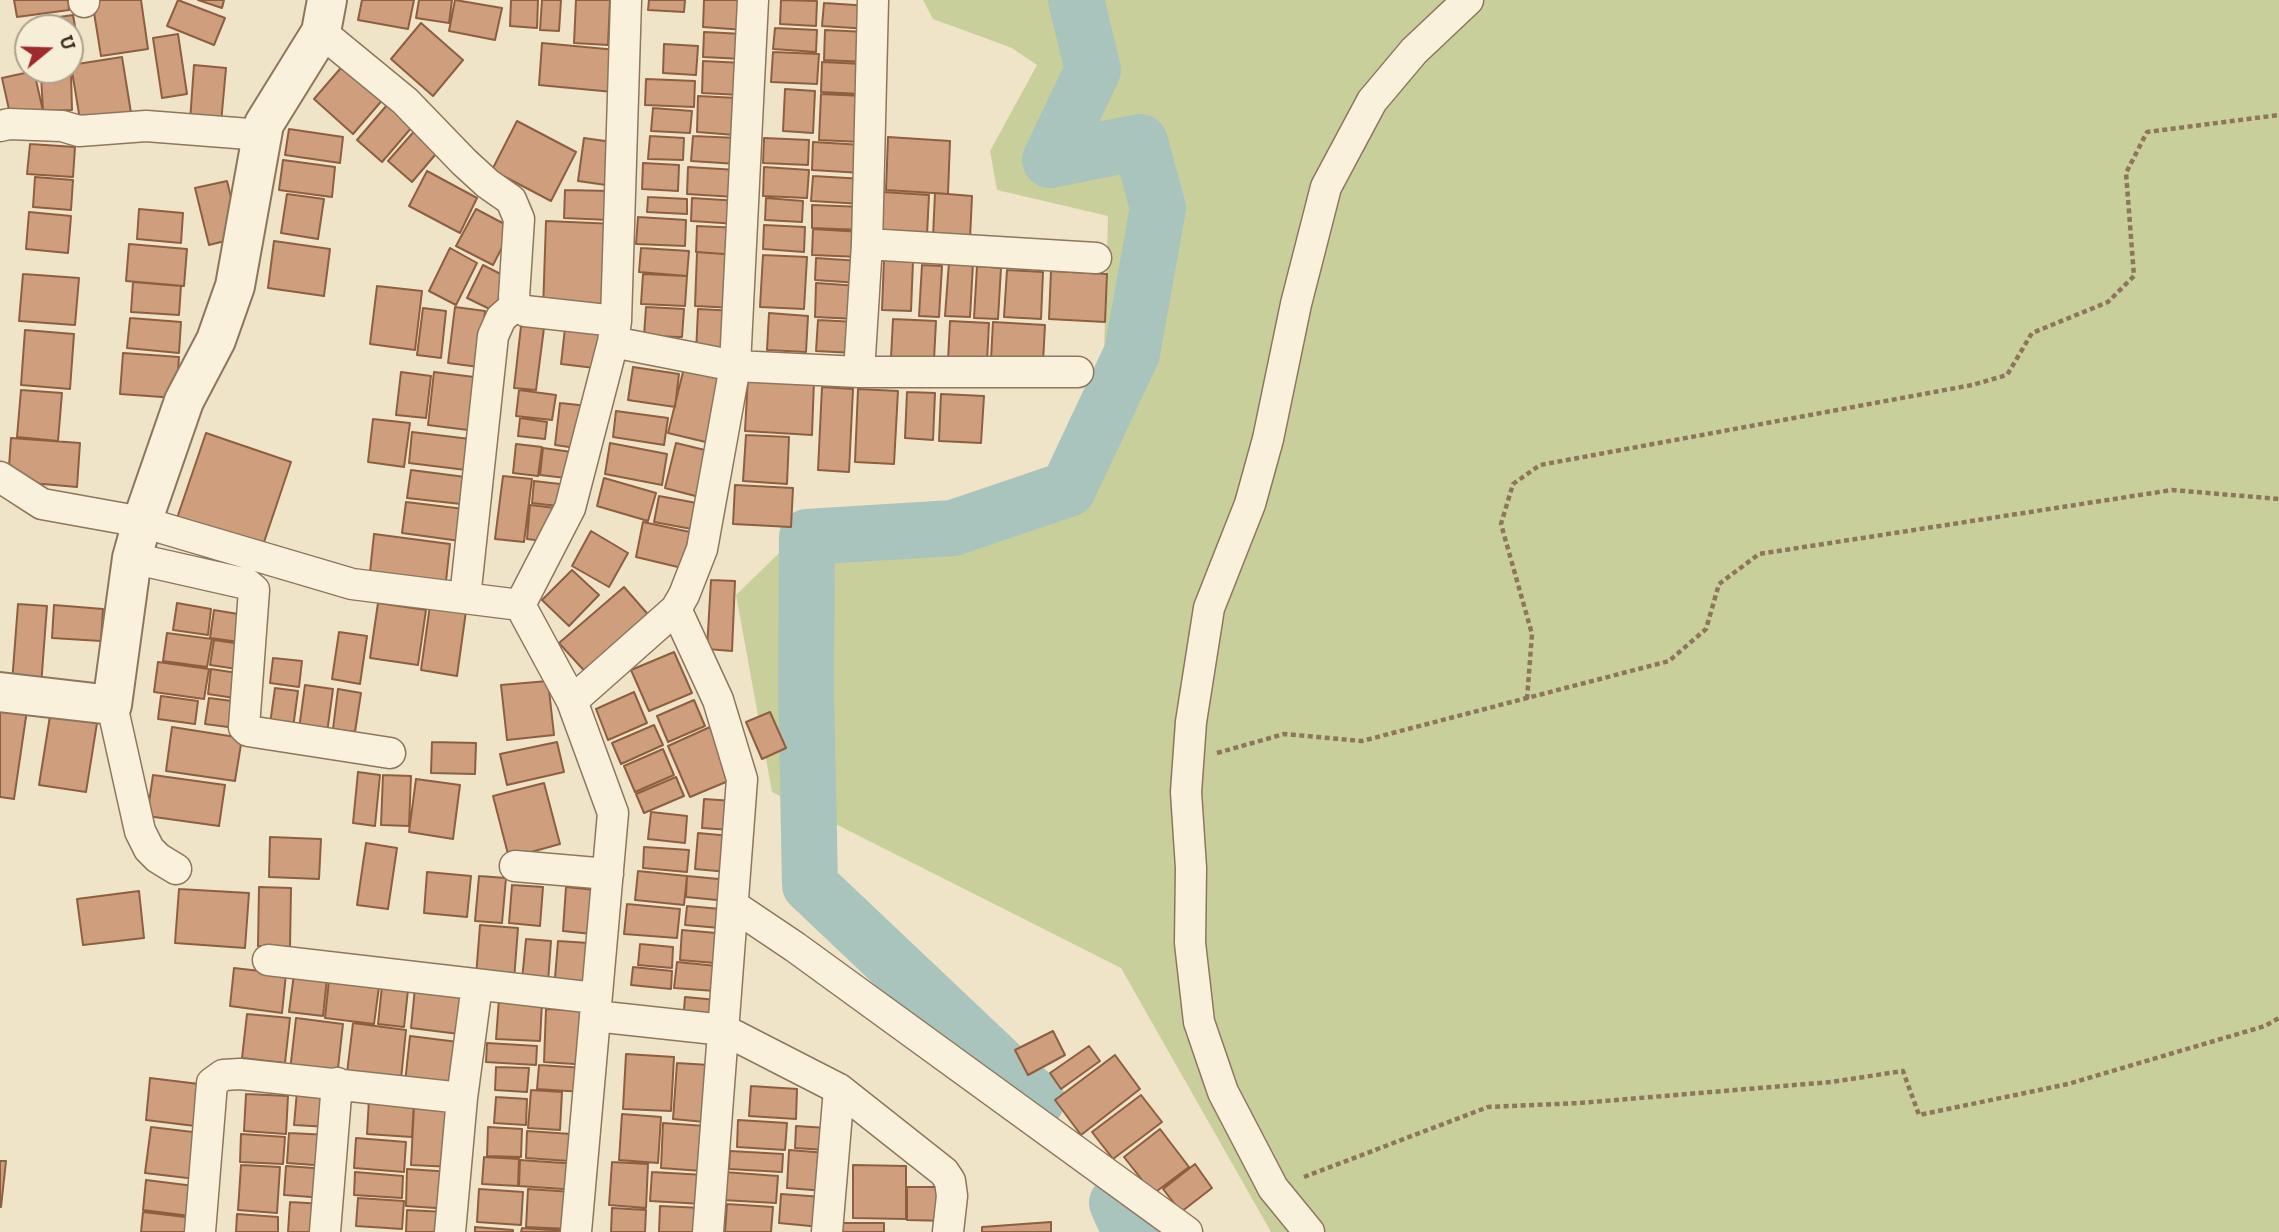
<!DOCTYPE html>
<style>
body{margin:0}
#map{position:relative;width:2279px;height:1232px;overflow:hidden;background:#f0e4c8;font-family:"Zilla Slab",serif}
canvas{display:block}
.north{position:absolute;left:14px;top:14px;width:70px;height:70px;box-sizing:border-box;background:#f7eed8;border:2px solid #ada18e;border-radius:50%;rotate:71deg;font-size:19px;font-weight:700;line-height:28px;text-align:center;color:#3d2e20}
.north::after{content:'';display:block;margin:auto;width:24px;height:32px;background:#9e2a2b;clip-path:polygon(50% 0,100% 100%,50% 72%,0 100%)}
</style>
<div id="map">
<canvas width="2279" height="1232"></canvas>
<div class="north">U</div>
</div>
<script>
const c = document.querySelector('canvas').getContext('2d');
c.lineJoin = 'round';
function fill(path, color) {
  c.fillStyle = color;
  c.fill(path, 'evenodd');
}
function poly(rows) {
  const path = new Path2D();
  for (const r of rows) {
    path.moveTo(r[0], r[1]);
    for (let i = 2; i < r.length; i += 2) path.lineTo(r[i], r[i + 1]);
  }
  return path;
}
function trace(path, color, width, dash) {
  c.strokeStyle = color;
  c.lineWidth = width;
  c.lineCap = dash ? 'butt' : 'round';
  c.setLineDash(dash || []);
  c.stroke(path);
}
const green = poly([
 [923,0,2279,0,2279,1232,1271,1232,1121,968,772,792,736,595,813,520,915,514,1044,482,1104,354,1108,216,997,190,990,151,1037,65,1012,48,933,19]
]);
const river = poly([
 [1037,1100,810,885,806,688,807,537,953,528,1068,489,1132,353,1158,208,1140,142,1050,160,1093,70,1076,0],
 [1117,1203,1130,1232]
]);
const building = poly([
 [14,0,68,0,69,10,17,17,14,0],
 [92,0,141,0,148,49,101,56,92,0],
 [178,0,225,18,214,45,167,26,178,0],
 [198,0,224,0,222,8,198,0],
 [362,0,414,0,408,29,358,20,362,0],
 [419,0,452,0,449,23,416,18,419,0],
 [455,0,502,8,495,40,449,31,455,0],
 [511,0,538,0,537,28,510,26,511,0],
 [542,0,561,0,559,31,540,30,542,0],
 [576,0,610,0,608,45,574,43,576,0],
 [649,0,685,0,684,12,648,10,649,0],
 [704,0,746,0,745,30,703,27,704,0],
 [781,0,817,1,816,26,780,24,781,0],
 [824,3,870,6,869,29,822,26,824,3],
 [73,15,80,55,70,56,70,28,32,28,31,21,73,15],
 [421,23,463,60,433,96,391,59,421,23],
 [775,28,817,30,816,52,773,49,775,28],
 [825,30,867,32,866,62,824,60,825,30],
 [704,32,744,34,743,59,703,57,704,32],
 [178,34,187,94,162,98,153,38,178,34],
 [542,43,617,50,613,92,539,85,542,43],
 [664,44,698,46,696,75,663,73,664,44],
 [773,52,819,54,817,84,771,82,773,52],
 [122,57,132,119,81,126,71,65,122,57],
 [703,61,743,63,741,95,702,93,703,61],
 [346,62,385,97,353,134,314,99,346,62],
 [822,62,863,64,861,94,821,92,822,62],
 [194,65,226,68,221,123,190,121,194,65],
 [34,71,43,111,10,114,2,78,34,71],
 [71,74,72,110,43,111,41,75,71,74],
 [646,79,695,81,694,107,645,105,646,79],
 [785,89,815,91,813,133,783,131,785,89],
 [821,94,863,96,861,142,819,140,821,94],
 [698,96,737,98,735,135,697,132,698,96],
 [393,98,418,120,382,162,357,140,393,98],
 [653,108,692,111,690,133,651,131,653,108],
 [517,121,576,152,551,201,492,170,517,121],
 [418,127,441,148,412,182,388,161,418,127],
 [289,129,343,137,340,163,285,155,289,129],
 [650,136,684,138,683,160,648,159,650,136],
 [693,136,738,138,737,164,691,161,693,136],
 [888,137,950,141,948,194,886,190,888,137],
 [584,138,619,143,613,186,578,181,584,138],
 [764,138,809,140,808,165,763,163,764,138],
 [813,142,863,145,862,173,812,170,813,142],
 [30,144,75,147,73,177,27,174,30,144],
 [283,160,335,167,332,197,279,190,283,160],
 [643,163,679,165,678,191,642,189,643,163],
 [688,167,737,170,735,197,687,194,688,167],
 [764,167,809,170,807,198,763,196,764,167],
 [427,171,477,198,460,233,409,206,427,171],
 [813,176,864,179,863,204,811,201,813,176],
 [35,177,73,180,71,210,33,207,35,177],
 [227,181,241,237,209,245,195,188,227,181],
 [565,190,610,191,609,220,564,218,565,190],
 [883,192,929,195,927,235,881,233,883,192],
 [935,193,972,196,970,239,933,237,935,193],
 [287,194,324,199,318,239,281,233,287,194],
 [648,197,687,199,687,214,647,212,648,197],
 [692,198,739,201,738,224,691,221,692,198],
 [766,198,803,201,802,222,765,220,766,198],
 [812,205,863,207,862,230,812,228,812,205],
 [139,209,183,213,181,243,137,239,139,209],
 [476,209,512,228,493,265,456,246,476,209],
 [29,212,71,216,68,253,26,249,29,212],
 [638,217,686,220,685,246,636,244,638,217],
 [546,221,616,224,613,313,543,310,546,221],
 [764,225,805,227,804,252,763,249,764,225],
 [697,226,739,228,737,255,696,252,697,226],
 [813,229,861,232,860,257,812,255,813,229],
 [274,241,330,249,324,296,268,288,274,241],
 [129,244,187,249,184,286,126,281,129,244],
 [450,248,477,263,456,305,429,291,450,248],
 [641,248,689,251,687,276,639,272,641,248],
 [697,252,737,255,735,308,695,306,697,252],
 [763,255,807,257,804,309,760,307,763,255],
 [816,258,860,261,859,283,815,280,816,258],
 [884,259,913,261,911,311,882,310,884,259],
 [949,262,973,263,970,317,945,316,949,262],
 [483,265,514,281,498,313,467,298,483,265],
 [922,265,942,266,939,317,919,316,922,265],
 [977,266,1001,268,998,319,974,318,977,266],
 [1007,270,1043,272,1041,319,1004,317,1007,270],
 [1051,271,1107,274,1105,322,1049,319,1051,271],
 [23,274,79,278,75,325,19,321,23,274],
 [643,274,687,276,685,306,641,304,643,274],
 [133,282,181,286,179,315,131,312,133,282],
 [816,283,859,286,857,319,815,317,816,283],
 [377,286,422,291,415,350,370,344,377,286],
 [455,307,485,311,479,367,448,363,455,307],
 [646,307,684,309,682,337,644,336,646,307],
 [423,308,446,311,441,358,417,355,423,308],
 [698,309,736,311,734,355,696,353,698,309],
 [769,313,808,316,806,352,767,350,769,313],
 [130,318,181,322,179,353,127,348,130,318],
 [893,319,936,321,934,360,891,358,893,319],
 [818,320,856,322,854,353,816,351,818,320],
 [950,321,989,323,987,362,948,360,950,321],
 [993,322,1045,325,1043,362,991,359,993,322],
 [521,326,544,328,536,390,514,388,521,326],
 [565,328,607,333,603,369,561,364,565,328],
 [25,330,74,334,70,389,21,385,25,330],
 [123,353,179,357,176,398,120,394,123,353],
 [633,367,679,374,675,407,628,400,633,367],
 [684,368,730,380,714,444,668,433,684,368],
 [401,372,431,376,426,418,396,415,401,372],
 [434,372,474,377,468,430,428,425,434,372],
 [748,376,814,380,812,435,745,431,748,376],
 [822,387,853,389,849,472,818,470,822,387],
 [858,389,898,391,894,464,855,462,858,389],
 [21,390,62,393,58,441,17,437,21,390],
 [519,390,556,395,552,420,516,416,519,390],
 [907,392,935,393,933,440,905,438,907,392],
 [941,394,984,396,981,443,939,441,941,394],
 [560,403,588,406,583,449,555,445,560,403],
 [616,411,668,418,664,445,613,437,616,411],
 [520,418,547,422,545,439,518,436,520,418],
 [373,419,410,423,404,467,368,462,373,419],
 [412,432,470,439,466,470,409,463,412,432],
 [206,433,291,462,259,557,174,527,206,433],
 [746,435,789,437,787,484,743,481,746,435],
 [11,438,80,443,77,487,8,481,11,438],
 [610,443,667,454,662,485,605,474,610,443],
 [676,443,709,451,699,497,665,488,676,443],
 [516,444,542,447,538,476,513,473,516,444],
 [543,448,579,453,575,479,540,475,543,448],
 [411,470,473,478,470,505,407,498,411,470],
 [503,476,532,479,524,542,495,539,503,476],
 [604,478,656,493,648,521,597,506,604,478],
 [534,481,569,485,566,507,532,503,534,481],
 [735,485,793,488,791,527,733,524,735,485],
 [659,496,702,504,697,530,654,522,659,496],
 [406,502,464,509,460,541,402,533,406,502],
 [530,505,555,508,551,542,527,539,530,505],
 [643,522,690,532,682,568,636,557,643,522],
 [591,531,628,553,609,587,572,566,591,531],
 [374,534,450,544,446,581,370,572,374,534],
 [572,570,599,595,569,626,542,600,572,570],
 [711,580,735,581,732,651,707,649,711,580],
 [624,587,652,619,589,676,559,643,624,587],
 [177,603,211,609,208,635,173,630,177,603],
 [378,603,426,610,418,665,370,658,378,603],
 [18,604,47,606,41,686,12,683,18,604],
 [54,605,103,609,101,641,52,638,54,605],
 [430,605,466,611,457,676,421,670,430,605],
 [214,610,250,616,247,643,210,638,214,610],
 [339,632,367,636,360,684,332,679,339,632],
 [167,633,212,639,207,667,163,661,167,633],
 [214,640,248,645,244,670,210,665,214,640],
 [674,652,692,693,649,711,631,670,674,652],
 [273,658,302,661,299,687,270,683,273,658],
 [158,662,209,669,204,699,154,692,158,662],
 [211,669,244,674,241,699,208,694,211,669],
 [548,681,554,735,507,740,501,685,548,681],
 [305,685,333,689,327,733,299,729,305,685],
 [275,688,298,691,293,728,270,724,275,688],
 [338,689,361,693,355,732,333,729,338,689],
 [634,692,647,723,608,740,596,709,634,692],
 [161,696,198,701,195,724,158,719,161,696],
 [209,698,240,702,236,728,205,724,209,698],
 [694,700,705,726,668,742,657,716,694,700],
 [0,706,27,710,14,799,0,797,0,706],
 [770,712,786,748,762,759,746,722,770,712],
 [50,716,97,723,86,792,39,785,50,716],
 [654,725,663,745,621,764,612,743,654,725],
 [172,727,242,738,235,781,166,771,172,727],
 [710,727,733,779,690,797,668,746,710,727],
 [432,742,476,743,475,774,431,773,432,742],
 [557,742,564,772,507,785,500,754,557,742],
 [663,749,674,775,635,792,624,766,663,749],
 [358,772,380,775,375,826,353,823,358,772],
 [153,775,225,785,219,826,147,816,153,775],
 [383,775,411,776,409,826,381,825,383,775],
 [676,777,684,796,644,813,636,794,676,777],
 [416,779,460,785,453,839,409,832,416,779],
 [544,783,560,844,509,858,493,796,544,783],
 [704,799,734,801,731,830,702,828,704,799],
 [651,812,687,816,685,843,648,839,651,812],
 [698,833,731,836,728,872,695,869,698,833],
 [270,837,321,839,319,879,269,877,270,837],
 [366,843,397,848,388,909,357,905,366,843],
 [644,847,689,850,687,872,643,868,644,847],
 [638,871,687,876,684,905,635,900,638,871],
 [427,872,471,876,467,917,424,913,427,872],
 [479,876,506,878,502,923,475,921,479,876],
 [687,876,729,880,727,901,686,897,687,876],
 [512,885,543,887,540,926,509,923,512,885],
 [259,887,291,888,290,947,258,946,259,887],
 [566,887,605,891,601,935,563,931,566,887],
 [179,889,249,893,245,948,175,943,179,889],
 [139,891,144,938,83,945,77,899,139,891],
 [627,904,680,909,677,938,624,934,627,904],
 [687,906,721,909,720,928,685,925,687,906],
 [480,925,518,928,514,980,476,977,480,925],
 [682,930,728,934,726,964,680,960,682,930],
 [526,939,551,941,548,982,522,980,526,939],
 [558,941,589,943,586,993,554,990,558,941],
 [640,944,673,947,672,968,638,965,640,944],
 [677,962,717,966,715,991,674,988,677,962],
 [633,967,672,971,671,989,631,985,633,967],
 [234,968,286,974,282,1013,230,1006,234,968],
 [294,974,327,978,323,1016,289,1012,294,974],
 [329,980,379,987,374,1024,325,1018,329,980],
 [382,986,408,990,404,1027,378,1024,382,986],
 [415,988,464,994,459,1034,411,1028,415,988],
 [685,997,717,1000,715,1025,683,1022,685,997],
 [499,999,542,1002,540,1041,496,1039,499,999],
 [546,1009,592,1011,589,1065,544,1062,546,1009],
 [247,1014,290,1018,285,1063,242,1058,247,1014],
 [296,1018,343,1024,337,1077,290,1071,296,1018],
 [353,1023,406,1030,401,1079,347,1073,353,1023],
 [1053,1031,1065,1055,1028,1075,1015,1050,1053,1031],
 [410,1036,458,1042,453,1089,405,1083,410,1036],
 [487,1043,537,1046,536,1065,486,1062,487,1043],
 [1089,1046,1100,1061,1061,1089,1050,1073,1089,1046],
 [626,1054,674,1057,671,1111,623,1109,626,1054],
 [1115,1055,1140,1089,1081,1135,1055,1100,1115,1055],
 [677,1063,709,1065,705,1122,673,1119,677,1063],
 [539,1065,585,1068,583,1092,537,1089,539,1065],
 [496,1067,529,1068,527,1092,495,1090,496,1067],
 [150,1078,207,1085,203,1127,146,1120,150,1078],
 [751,1086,797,1089,796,1119,749,1116,751,1086],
 [531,1090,562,1092,560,1130,528,1128,531,1090],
 [297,1091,331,1093,329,1127,294,1125,297,1091],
 [246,1094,288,1096,286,1134,244,1131,246,1094],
 [1141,1095,1162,1122,1113,1159,1092,1132,1141,1095],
 [496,1097,527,1099,526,1125,494,1123,496,1097],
 [369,1099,414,1101,412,1137,367,1134,369,1099],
 [414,1106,457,1109,453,1167,411,1165,414,1106],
 [622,1114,661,1117,658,1163,619,1160,622,1114],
 [738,1120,787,1123,785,1150,737,1147,738,1120],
 [663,1123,705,1126,702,1171,661,1168,663,1123],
 [796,1126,827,1128,826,1150,795,1148,796,1126],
 [151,1127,201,1133,196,1179,145,1173,151,1127],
 [488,1127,522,1129,521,1157,487,1156,488,1127],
 [1160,1129,1189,1167,1153,1194,1124,1157,1160,1129],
 [527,1131,571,1134,569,1161,526,1158,527,1131],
 [289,1133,329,1135,328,1166,287,1163,289,1133],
 [241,1134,285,1137,283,1164,240,1162,241,1134],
 [356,1138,406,1142,404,1172,354,1168,356,1138],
 [789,1150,827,1153,825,1191,787,1188,789,1150],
 [730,1151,783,1154,782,1172,729,1169,730,1151],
 [484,1157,519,1159,518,1186,482,1184,484,1157],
 [520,1160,578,1164,577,1190,519,1186,520,1160],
 [0,1161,6,1161,1,1207,0,1207,0,1161],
 [612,1162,648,1164,646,1208,609,1205,612,1162],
 [1195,1164,1212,1188,1181,1212,1163,1189,1195,1164],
 [241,1165,280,1167,277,1213,238,1210,241,1165],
 [853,1165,906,1166,906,1219,853,1218,853,1165],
 [286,1166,327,1169,325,1198,284,1195,286,1166],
 [407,1169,452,1172,450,1209,406,1206,407,1169],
 [355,1172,403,1176,402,1198,354,1195,355,1172],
 [652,1172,705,1175,703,1204,650,1201,652,1172],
 [724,1172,778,1176,776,1203,722,1200,724,1172],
 [146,1180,194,1186,190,1216,143,1210,146,1180],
 [907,1187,948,1187,948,1221,907,1220,907,1187],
 [479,1189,523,1192,521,1225,477,1222,479,1189],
 [528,1189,572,1192,570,1229,526,1227,528,1189],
 [781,1194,823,1197,821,1227,779,1223,781,1194],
 [358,1198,404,1201,402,1229,356,1226,358,1198],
 [290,1202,324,1204,322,1232,288,1232,290,1202],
 [727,1204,773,1207,771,1232,725,1232,727,1204],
 [660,1206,702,1208,701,1232,659,1232,660,1206],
 [612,1208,646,1210,645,1232,611,1232,612,1208],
 [407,1210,446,1212,445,1232,406,1232,407,1210],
 [143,1212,194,1218,192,1232,141,1232,143,1212],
 [237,1214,278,1217,278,1232,236,1232,237,1214],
 [1051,1222,1051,1232,982,1232,982,1227,1051,1222],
 [841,1223,884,1223,884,1232,841,1232,841,1223],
 [475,1227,513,1230,513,1232,475,1232,475,1227],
 [522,1228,568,1231,568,1232,521,1232,522,1228]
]);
const path = poly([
 [1527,699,1532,634,1501,524,1513,484,1540,465,1972,385,2007,375,2032,333,2108,302,2134,276,2126,173,2147,132,2279,115],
 [1217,753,1284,734,1362,741,1669,661,1706,629,1719,584,1759,554,2172,490,2279,499],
 [1304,1177,1488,1107,1580,1103,1831,1082,1903,1071,1919,1115,2068,1084,2265,1026,2279,1018]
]);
const minor = poly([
 [84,0,84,2],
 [321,32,405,101,464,162,488,184,511,200,519,219,514,297,516,305,525,311,616,321],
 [0,126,9,124,62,126,79,131,146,126,262,135],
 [867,244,1096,258],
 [613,342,735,366,859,372,1078,372],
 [859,372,867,244,873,0],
 [0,477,42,504,142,522,352,584,520,605],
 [132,558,247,584,254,590,244,727,248,731,390,753],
 [465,598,493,336,501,318,516,305],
 [520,605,572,701,613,813,576,1232],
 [520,605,570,508,613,342,616,321,626,0],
 [676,609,718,700,742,779,708,1232],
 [572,701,676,609,684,595,702,549,735,366,753,0],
 [112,705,140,831,149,849,158,858,176,869],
 [515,866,608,874],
 [734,906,795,947,1187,1232],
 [268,960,595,998],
 [595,1016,724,1030,839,1089,944,1172,950,1181,952,1196,948,1232],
 [200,1232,212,1083,223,1075,240,1074,462,1098],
 [325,1232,337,1083],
 [450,1232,462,1098,477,985],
 [827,1232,839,1089],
 [1309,1232,1273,1188,1223,1092,1199,1022,1190,943,1191,868,1186,792,1191,722,1209,608,1250,504,1268,439,1296,304,1326,187,1372,101,1414,51,1468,0]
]);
const tertiary = poly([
 [0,692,112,705,132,558,142,522,184,401,216,340,235,286,264,124,321,32,327,0]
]);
fill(green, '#c9cf9b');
trace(river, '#a9c4bc', 56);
fill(building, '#cf9f7d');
trace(building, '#8d5f41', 2);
trace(minor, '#8d765c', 33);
trace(tertiary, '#8d765c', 42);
trace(path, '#8d765c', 4.5, [5, 3.5]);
trace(minor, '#faf1dc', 30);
trace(tertiary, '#faf1dc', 38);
</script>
